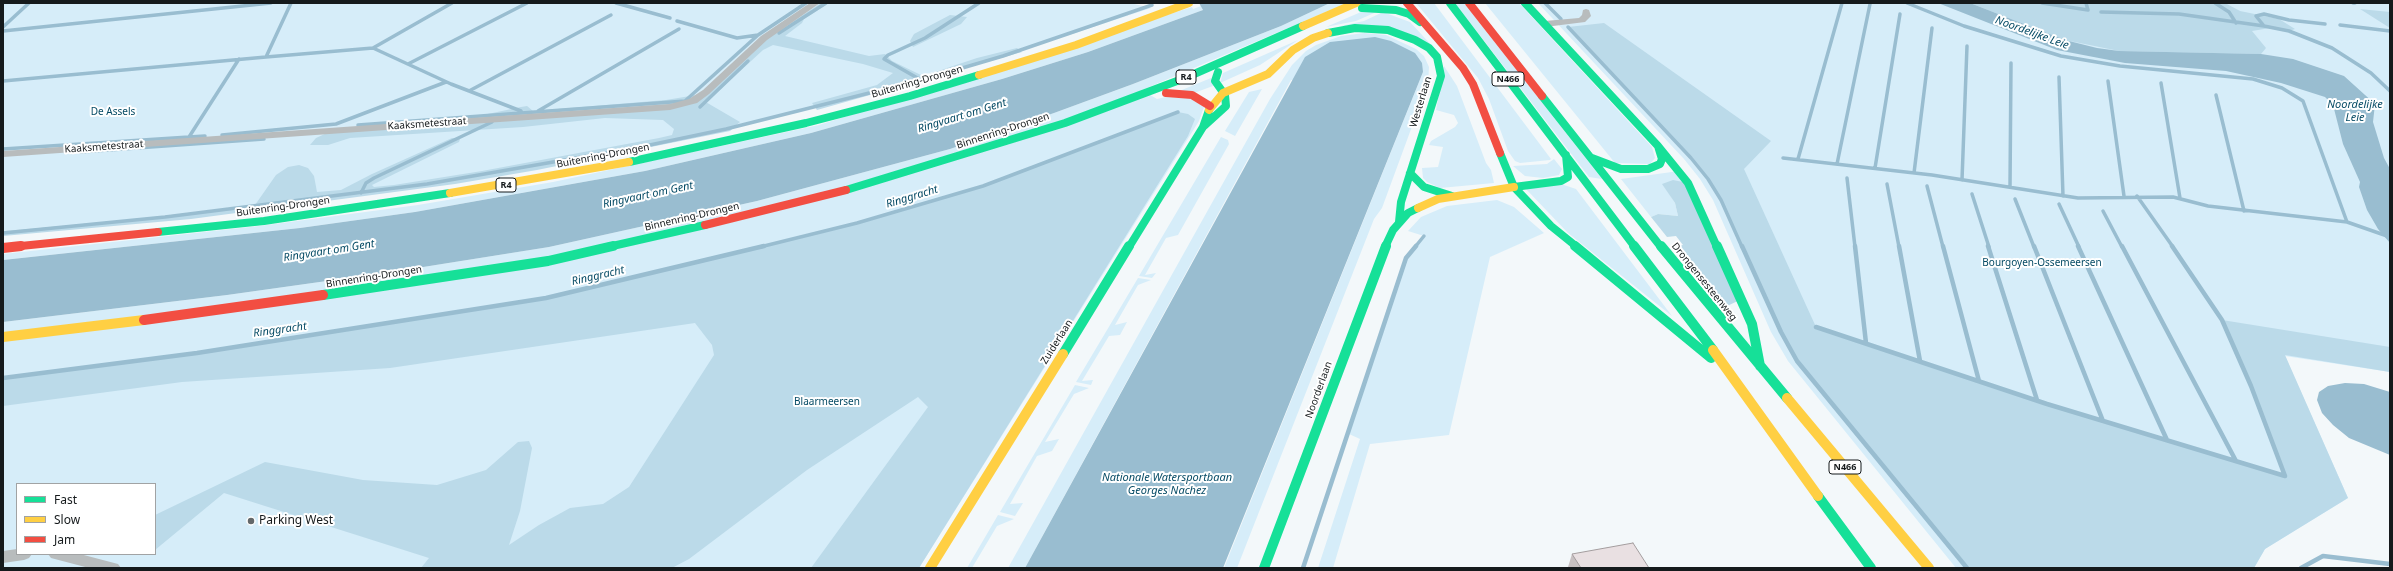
<!DOCTYPE html>
<style>
body{margin:0}
#map{position:relative;width:2393px;height:571px;overflow:hidden;background:#f3f8fa;font-family:"Noto Sans",sans-serif}
canvas{display:block}
.frame{position:absolute;inset:0;border:4px solid #151a1c;pointer-events:none}
.legend{position:absolute;left:16px;top:483px;width:140px;height:72px;box-sizing:border-box;background:#fff;border:1px solid #a1a3a4;margin:0;padding:5px 7px;list-style:none;font-size:12px;color:#151a1c}
.legend li{display:flex;align-items:center;gap:8px;height:20px}
.legend b{width:20px;border:1px solid #a1a3a4}
</style>
<div id="map">
<canvas width="2393" height="571"></canvas>
<div class="frame"></div>
<ul class="legend">
<li><b style="height:5px;background:#16e098"></b>Fast</li>
<li><b style="height:5px;background:#ffcf43"></b>Slow</li>
<li><b style="height:5px;background:#f24e42"></b>Jam</li>
</ul>
</div>
<script>
const c = document.querySelector('canvas').getContext('2d');
c.lineJoin = 'round';
function fill(path, color) {
  c.fillStyle = color;
  c.fill(path, 'evenodd');
}
function poly(rows) {
  const path = new Path2D();
  for (const r of rows) {
    path.moveTo(r[0], r[1]);
    for (let i = 2; i < r.length; i += 2) path.lineTo(r[i], r[i + 1]);
  }
  return path;
}
function trace(path, color, width, dash) {
  c.strokeStyle = color;
  c.lineWidth = width;
  c.lineCap = dash ? 'butt' : 'round';
  c.setLineDash(dash || []);
  c.stroke(path);
}
function label(font, color, halo, rows, align = 'center') {
  c.font = font + ' "Noto Sans",sans-serif';
  c.lineWidth = 4;
  c.setLineDash([]);
  c.textBaseline = 'middle';
  c.strokeStyle = halo;
  c.fillStyle = color;
  for (const [text, x, y, turn = 0] of rows) {
    c.save();
    c.translate(x, y);
    c.rotate((+turn || 0) * Math.PI / 180);
    c.textAlign = isNaN(turn) ? turn : align;
    if (halo) c.strokeText(text, 0, 0);
    c.fillText(text, 0, 0);
    c.restore();
  }
}
const green = poly([
 [3,3,1130,3,1151,8,1066,36,896,82,799,111,731,126,424,184,128,220,3,231],
 [1330,3,1347,3,1142,90,1157,99,1166,97,1191,98,1204,107,1199,121,919,568,3,568,3,322,227,295,398,271,549,247,757,201,950,149,1054,113,1133,84,1281,26],
 [17,484,155,484,155,554,17,554],
 [1416,3,1434,3,1551,159,1550,160,1520,163,1515,161,1508,151,1489,99,1478,78],
 [1455,3,1464,3,1602,179,1589,177],
 [1485,3,1519,3,1652,147,1655,158,1650,164,1615,163],
 [1538,3,2390,3,2390,372,2285,356,2348,498,2265,549,2254,568,1956,568,1788,361,1771,332,1713,200,1700,179,1684,159],
 [1201,6,1203,10,1088,52,1002,79,811,133,645,171,415,212,300,228,3,260,3,254,259,226,418,205,553,182,819,125,1192,7,1193,9],
 [1381,10,1356,21,1326,27,1361,12],
 [1383,12,1410,22,1435,49,1408,34,1341,26,1364,21],
 [1364,33,1386,35,1416,49,1424,56,1429,67,1428,83,1382,208,1374,219,1237,568,1224,568,1423,72,1291,80,1025,568,1008,568,1270,99,1292,65,1306,51,1316,45,1341,36],
 [1298,40,1260,65,1220,83,1223,73],
 [1444,66,1457,86,1486,163,1491,170,1494,183,1440,188,1427,182,1423,178,1422,168,1438,167,1443,147,1429,145,1431,141,1455,127,1458,123,1454,115,1436,110],
 [1211,78,1213,86,1194,93,1177,92],
 [1262,89,1235,136,1225,131,1249,92],
 [1221,137,1228,140,1229,144,1178,235,1166,238,1145,275,1156,273,1152,278,1139,276],
 [1554,159,1562,169,1559,175,1543,178,1525,176,1513,166,1547,164],
 [1679,171,1688,183,1663,184,1675,203,1678,216,1658,214,1651,217,1621,179],
 [1561,184,1576,189,1672,316,1568,233,1525,188],
 [1497,200,1514,207,1544,233,1490,257,1449,435,1370,444,1333,568,1318,568,1360,439,1349,434,1406,258,1424,236,1408,231,1421,217,1447,206],
 [1138,278,1151,280,1138,285,1115,325,1127,322,1120,335,1109,336,1082,381,1093,380,1091,385,1076,382],
 [1075,385,1089,388,1074,394,1045,442,1059,439,1052,451,1037,456,1010,504,1023,503,1015,516,1000,512],
 [998,515,1014,519,997,526,972,568,967,568]
]);
const forest = poly([
 [821,3,829,3,804,19,802,23,785,36,869,56,885,54,892,61,923,76,977,58,1017,48,1022,52,817,110,812,103,877,85,893,73,863,64,773,45,763,50,713,96,704,101,740,122,730,131,537,170,455,184,191,219,3,236,3,231,128,220,255,205,276,175,288,167,299,165,308,168,314,176,317,192,341,190,372,174,452,138,460,139,459,142,372,185,374,187,394,185,482,171,659,138,672,135,674,129,663,120,605,118,523,127,350,138,328,145,310,145,316,138,327,133,474,122,483,115,521,107,527,106,533,111,666,100,708,93,765,40],
 [1970,3,2225,3,2240,11,2279,19,2295,29,2289,31,2270,28,2252,31,2266,48,2261,54,2119,51,2065,40],
 [2360,9,2390,12,2390,28],
 [950,15,967,17,961,24,913,47,910,41,914,34],
 [1604,23,1771,141,1744,169,1816,327,2047,404,2284,475,2251,386,2222,320,2390,347,2390,372,2285,355,2348,498,2265,549,2254,568,1967,568,1797,361,1781,332,1721,200,1708,179,1691,158,1568,27],
 [1178,112,1188,114,1195,119,1188,136,919,568,811,568,928,407,918,397,807,470,689,559,672,568,421,568,429,558,224,493,155,550,155,515,265,462,363,480,437,485,486,470,518,442,529,441,532,448,520,511,509,545,539,525,570,508,603,504,629,487,714,355,712,345,695,323,390,368,182,382,3,406,3,378,197,353,381,325,546,298,772,245,857,223,983,186],
 [1673,180,1688,183,1742,299,1725,307,1675,246,1683,245,1676,236,1667,237,1651,217,1658,214,1678,216,1675,203,1662,184]
]);
const water = poly([
 [1199,3,1330,3,1281,26,1133,84,1054,113,950,149,757,201,549,247,398,271,227,295,3,322,3,260,300,228,415,212,645,171,811,133,1002,79,1088,52,1203,10],
 [1938,3,1970,3,2065,40,2097,48,2119,51,2261,54,2293,59,2344,76,2375,104,2373,122,2384,158,2390,169,2390,243,2378,229,2367,210,2359,187,2360,182,2343,144,2333,105,2325,97,2281,83,2226,71,2125,63,2057,50],
 [1375,37,1391,41,1415,53,1422,63,1423,72,1223,568,1025,568,1305,57,1330,42],
 [2345,383,2364,384,2390,392,2390,455,2349,438,2333,425,2322,413,2317,400,2319,392,2328,386]
]);
const streamFar1 = poly([
 [291,3,266,57,373,48],
 [452,3,373,48,451,84,521,111],
 [616,3,670,18],
 [1545,3,1561,19],
 [1907,3,1964,26,2061,56,2120,66,2253,79,2282,88,2303,101,2347,222],
 [2042,3,2088,10,2086,3],
 [2215,3,2229,12,2236,23],
 [2353,3,2355,3],
 [2101,12,2179,14,2264,26],
 [677,21,737,38,758,35],
 [2325,24,2289,20,2264,14,2256,16,2264,26,2289,31,2332,48,2371,73,2390,91],
 [2340,25,2390,31],
 [3,27,29,3],
 [1568,27,1691,158,1708,179,1721,200,1742,247],
 [3,31,271,3],
 [779,33,826,3],
 [408,64,527,3],
 [2059,77,2063,196],
 [921,80,884,59,888,55,925,38,979,3],
 [3,81,266,57],
 [2108,81,2124,196],
 [2161,83,2180,198],
 [469,91,611,15],
 [2216,95,2244,211],
 [700,107,748,61],
 [538,111,679,29],
 [358,125,685,101,758,35,806,3],
 [222,135,336,124,446,82],
 [189,137,205,136],
 [3,149,189,137,239,59],
 [80,152,264,139],
 [1783,158,1932,175,2078,198,2173,197,2208,206,2347,222,2390,237],
 [1798,159,1842,3],
 [1837,164,1870,4],
 [1875,168,1900,14],
 [1914,173,1932,28],
 [1847,178,1855,247],
 [1962,180,1967,46],
 [1887,184,1899,247],
 [1927,186,1943,247],
 [2010,187,2011,63],
 [361,193,366,183,374,178,492,122,489,122],
 [1972,194,1989,247],
 [2137,196,2173,247],
 [2015,199,2034,247],
 [2059,204,2079,247],
 [2103,211,2122,247],
 [3,233,165,217,427,184,645,146,726,129,925,79,1003,56,1152,5],
 [760,247,857,223,983,186,1178,112],
 [1415,247,1424,236]
]);
const stream = poly([
 [1742,246,1781,332,1797,361,1967,568],
 [1855,246,1866,343],
 [1899,246,1920,361],
 [1943,246,1979,381],
 [1988,246,2037,400],
 [2034,246,2103,421],
 [2078,246,2167,440],
 [2122,246,2236,461],
 [1816,327,2047,404,2285,476,2251,386,2222,320,2172,246],
 [3,378,197,353,546,298,764,246],
 [1303,568,1406,258,1416,246],
 [2301,568,2323,556,2390,564]
]);
const street = poly([
 [810,3,820,3,767,40,709,94,697,103,670,110,3,157,3,151,670,104,689,99,703,90,761,36,810,3],
 [1586,9,1589,10,1591,16,1585,22,1545,27,1540,24,1545,21,1579,18,1582,15,1583,10,1586,9],
 [17,549,17,554,32,554,29,558,24,560,3,563,3,551,17,549],
 [48,554,80,554,118,564,121,568,89,568,51,558,48,554]
]);
const fastFar1 = poly([
 [1450,3,1635,247],
 [1525,3,1658,146,1688,183,1717,247],
 [1362,8,1396,10,1409,14,1420,22],
 [1328,33,1355,28,1388,30,1415,40,1429,48,1437,57,1441,76,1401,202,1399,222],
 [1542,96,1661,247],
 [1204,126,1226,106,1225,95,1215,81,1218,72],
 [1500,153,1514,187,1551,226,1577,247],
 [1592,158,1621,169,1648,169,1660,164,1662,159,1658,146],
 [629,162,806,123,910,96,979,75],
 [1410,173,1424,187,1452,196],
 [1514,187,1561,181,1568,177,1566,155],
 [846,190,1065,123,1185,78,1303,26],
 [158,232,264,221,450,193],
 [608,247,705,225],
 [1129,247,1203,127,1209,110],
 [1385,247,1393,230,1408,213,1418,208]
]);
const fast = poly([
 [1575,246,1711,358],
 [1634,246,1713,350],
 [1661,246,1787,398],
 [1717,246,1752,324,1760,366],
 [323,295,548,261,613,246],
 [1063,354,1129,246],
 [1818,496,1871,568],
 [1264,568,1386,246]
]);
const slowFar1 = poly([
 [1303,26,1356,3],
 [979,75,1076,45,1189,3],
 [1209,110,1223,93,1268,74,1293,50,1313,38,1328,33],
 [450,193,629,162],
 [1418,208,1438,199,1514,187]
]);
const slow = poly([
 [3,337,144,320],
 [1713,350,1818,496],
 [1787,398,1929,568],
 [930,568,1063,354]
]);
const jamFar1 = poly([
 [1407,3,1463,68,1473,84,1500,153],
 [1469,3,1542,96],
 [1166,93,1192,95,1210,106],
 [705,225,846,190],
 [11,247,158,232]
]);
const jam = poly([
 [3,248,21,246],
 [144,320,323,295]
]);
const wall = poly([
 [1572,554,1649,568,1569,568,1568,567]
]);
const building = poly([
 [1633,543,1649,568,1581,568,1572,554,1633,543]
]);
const markers = [
 [251,521,4,"#63686a"]
];
const shields = [
 [1186,77,20],
 [1508,79,32],
 [506,185,20],
 [1845,467,32]
];
const shieldNames = [
 ["R4",1186,77],
 ["N466",1508,79],
 ["R4",506,185],
 ["N466",1845,467]
];
const streetNames = [
 ["Buitenring-Drongen",917,82,-16],
 ["Westerlaan",1421,102,-73],
 ["Kaaksmetestraat",427,124,-4],
 ["Binnenring-Drongen",1003,131,-18],
 ["Kaaksmetestraat",104,147,-4],
 ["Buitenring-Drongen",603,156,-11],
 ["Buitenring-Drongen",283,207,-8],
 ["Binnenring-Drongen",692,217,-13],
 ["Binnenring-Drongen",374,277,-9],
 ["Drongensesteenweg",1704,282,51],
 ["Zuiderlaan",1057,342,-58],
 ["Noorderlaan",1319,390,-70]
];
const parkNames = [
 ["De Assels",113,112],
 ["Bourgoyen-Ossemeersen",2042,263],
 ["Blaarmeersen",827,402]
];
const waterNames = [
 ["Noordelijke Leie",2032,33,20],
 ["Noordelijke",2355,105],
 ["Leie",2355,118],
 ["Ringvaart om Gent",962,116,-17],
 ["Ringvaart om Gent",648,195,-12],
 ["Ringgracht",912,197,-17],
 ["Ringvaart om Gent",329,251,-9],
 ["Ringgracht",598,276,-13],
 ["Ringgracht",280,330,-8],
 ["Nationale Watersportbaan",1167,478],
 ["Georges Nachez",1167,491]
];
const nearPoinames = [
 ["Parking West",259,521]
];
fill(green, '#d6edf9');
fill(forest, '#bbdae9');
fill(water, '#99bdd0');
trace(streamFar1, '#99bdd0', 3.5);
trace(stream, '#99bdd0', 4.5);
fill(street, '#b8bcbd');
trace(fastFar1, '#16e098', 8);
trace(fast, '#16e098', 10);
trace(slowFar1, '#ffcf43', 8);
trace(slow, '#ffcf43', 10);
trace(jamFar1, '#f24e42', 8);
trace(jam, '#f24e42', 10);
fill(wall, '#c8c1c2');
fill(building, '#e9e0e2');
trace(building, '#a39d9e', 1);
for (const [x, y, r, color] of markers) {
  const dot = new Path2D();
  dot.arc(x, y, r, 0, 2 * Math.PI);
  c.fillStyle = color;
  c.fill(dot);
  trace(dot, '#fff', 1.5);
}
for (const [x, y, w] of shields) {
  const box = new Path2D();
  box.roundRect(x - w / 2, y - 7, w, 14, 3);
  c.fillStyle = '#fff';
  c.fill(box);
  trace(box, '#151a1c', 1);
}
label('bold 9px', '#151a1c', null, shieldNames);
label('10px', '#151a1c', '#fff', streetNames);
label('10px', '#044a64', '#fff', parkNames);
label('italic 11px', '#064b65', '#fff', waterNames);
label('12px', '#151a1c', '#fff', nearPoinames, 'left');
</script>
